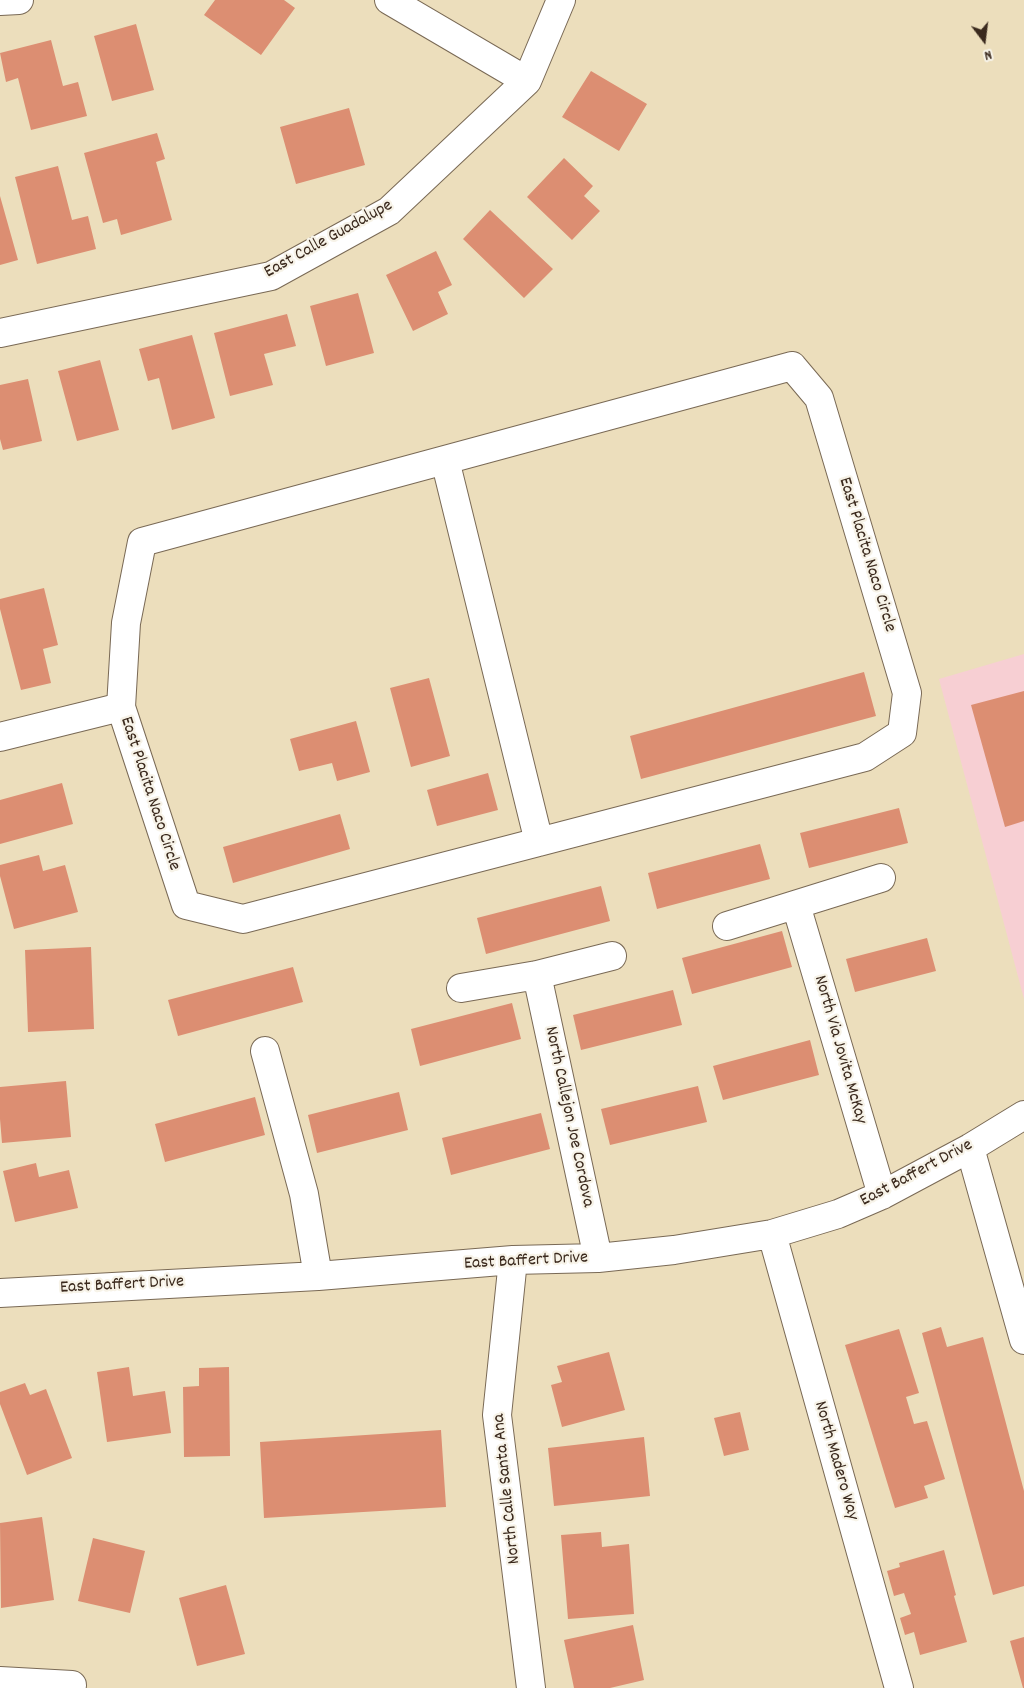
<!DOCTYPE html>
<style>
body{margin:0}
#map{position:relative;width:1024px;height:1688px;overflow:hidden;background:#ecdebc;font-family:Dekko,sans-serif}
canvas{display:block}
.north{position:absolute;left:959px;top:15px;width:50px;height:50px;-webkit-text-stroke:4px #f7f3e8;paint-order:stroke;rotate:165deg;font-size:14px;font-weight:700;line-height:20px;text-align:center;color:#3b2a1e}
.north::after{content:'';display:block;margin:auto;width:18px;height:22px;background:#3b2a1e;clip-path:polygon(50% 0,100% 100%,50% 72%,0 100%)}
</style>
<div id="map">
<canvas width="1024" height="1688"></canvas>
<div class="north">N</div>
</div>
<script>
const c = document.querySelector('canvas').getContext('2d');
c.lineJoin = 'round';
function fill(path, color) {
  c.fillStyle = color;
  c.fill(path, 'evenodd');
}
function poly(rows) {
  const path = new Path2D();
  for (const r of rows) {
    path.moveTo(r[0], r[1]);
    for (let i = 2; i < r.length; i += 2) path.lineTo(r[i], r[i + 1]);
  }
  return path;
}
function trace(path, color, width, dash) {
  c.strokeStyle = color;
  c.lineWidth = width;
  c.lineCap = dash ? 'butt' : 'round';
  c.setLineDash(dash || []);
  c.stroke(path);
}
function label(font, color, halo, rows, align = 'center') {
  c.font = font + ' Dekko,sans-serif';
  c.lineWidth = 4.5;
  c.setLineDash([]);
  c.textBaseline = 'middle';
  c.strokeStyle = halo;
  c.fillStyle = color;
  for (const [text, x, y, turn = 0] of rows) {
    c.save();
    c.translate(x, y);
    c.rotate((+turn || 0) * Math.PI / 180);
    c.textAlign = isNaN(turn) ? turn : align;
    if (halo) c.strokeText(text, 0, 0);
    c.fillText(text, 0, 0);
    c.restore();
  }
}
const built = poly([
 [1024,654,1024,999,939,679]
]);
const building = poly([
 [215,0,284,0,295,8,261,55,204,15],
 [136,24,154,90,112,101,94,36],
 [51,40,63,86,78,82,87,116,31,130,18,78,6,82,0,53],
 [591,71,647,104,619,151,562,117],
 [349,108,365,165,296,184,280,127],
 [157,133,165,159,156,162,172,220,121,235,117,219,103,223,84,153],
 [564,158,593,186,584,196,600,211,572,240,527,197],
 [58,166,72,220,88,216,96,249,37,264,15,177],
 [0,196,18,260,0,265],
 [490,210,553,269,524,298,463,239],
 [436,251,452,285,438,292,448,314,413,331,386,275],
 [358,293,374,353,326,366,310,306],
 [287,314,296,346,264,354,273,385,230,396,214,333],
 [192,335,215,418,172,430,159,378,148,381,139,349],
 [100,360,119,430,77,441,58,371],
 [28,379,42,441,3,450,0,439,0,385],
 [44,588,58,645,43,649,51,683,21,690,0,609,0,599],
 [864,672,876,716,641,779,630,736],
 [429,678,450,756,411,767,390,688],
 [1024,691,1024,821,1005,827,971,705],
 [356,721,370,772,337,781,332,763,299,771,290,739],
 [488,773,498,810,437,826,427,790],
 [62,783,73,824,0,844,0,800],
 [899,808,908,843,809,868,800,833],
 [340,814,350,849,233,883,223,847],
 [760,844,770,879,657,909,648,873],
 [39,855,43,871,65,865,78,912,14,929,0,876,0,865],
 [601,886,610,921,486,954,477,918],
 [782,931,792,967,692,994,682,958],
 [927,938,936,971,855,992,846,959],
 [91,947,94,1029,28,1032,25,950],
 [293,967,303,1002,178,1036,168,1000],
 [673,990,682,1025,581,1050,573,1015],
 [512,1003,521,1039,420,1066,411,1029],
 [810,1040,819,1075,723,1100,713,1066],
 [66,1081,71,1137,2,1143,0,1119,0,1087],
 [698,1086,707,1122,610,1145,601,1109],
 [399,1092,408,1130,317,1153,308,1115],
 [255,1097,265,1135,165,1162,155,1124],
 [541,1113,550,1149,451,1175,442,1138],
 [36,1163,39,1177,69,1170,78,1208,15,1222,3,1171],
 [941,1327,947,1347,983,1337,1024,1491,1024,1586,993,1595,922,1333],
 [899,1329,919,1393,906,1397,914,1424,927,1421,945,1479,924,1486,928,1498,895,1508,845,1345],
 [609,1352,625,1410,562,1427,551,1385,562,1382,557,1366],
 [129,1367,133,1396,165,1391,171,1433,107,1442,97,1372],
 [229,1367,230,1456,184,1457,183,1387,199,1386,199,1368],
 [25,1383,30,1395,46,1389,72,1458,27,1475,0,1404,0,1392],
 [740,1412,749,1450,724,1456,714,1418],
 [441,1430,446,1507,264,1518,260,1442],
 [644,1437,650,1496,554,1506,548,1448],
 [42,1517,54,1600,1,1608,0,1523],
 [601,1532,602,1547,629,1544,634,1614,568,1619,561,1535],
 [93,1538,145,1551,130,1613,78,1601],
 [944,1550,956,1595,954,1596,967,1642,920,1655,914,1632,905,1635,900,1618,911,1614,904,1593,894,1596,887,1571,900,1567,899,1563],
 [226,1585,245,1654,197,1666,179,1598],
 [633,1625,644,1680,610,1688,574,1688,564,1640],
 [1024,1637,1024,1688,1023,1688,1010,1641]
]);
const minor = poly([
 [389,0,527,81],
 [0,1,19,0],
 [0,333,271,276,389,211,527,81,561,0],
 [792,366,819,398,907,693,902,733,865,757,243,919,186,905,121,707,126,623,142,542,792,366],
 [445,460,539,842],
 [0,737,121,707],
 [796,905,882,1195],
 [727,926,881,878],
 [537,975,598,1258],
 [461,988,537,975,612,956],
 [265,1051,304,1194,318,1276],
 [970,1148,1024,1340],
 [772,1234,899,1688],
 [513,1260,497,1415,531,1688],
 [0,1293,318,1276,513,1260,598,1258,674,1250,772,1234,838,1214,882,1195,970,1148,1024,1115],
 [0,1681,72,1685]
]);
const streetNames = [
 ["East Calle Guadalupe",329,240,-29],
 ["East Placita Naco Circle",866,555,73],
 ["East Placita Naco Circle",149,794,72],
 ["North Via Jovita McKay",839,1050,74],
 ["North Callejon Joe Cordova",568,1117,78],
 ["East Baffert Drive",917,1174,-28],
 ["East Baffert Drive",526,1262,-3],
 ["East Baffert Drive",122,1286,-3],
 ["North Madero Way",835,1461,74],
 ["North Calle Santa Ana",508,1489,-96]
];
fill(built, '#f7cfd3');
fill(building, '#dc8e72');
trace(minor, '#796955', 30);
trace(minor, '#fff', 28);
label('18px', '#3b2a1e', '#f7f3e8', streetNames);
</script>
